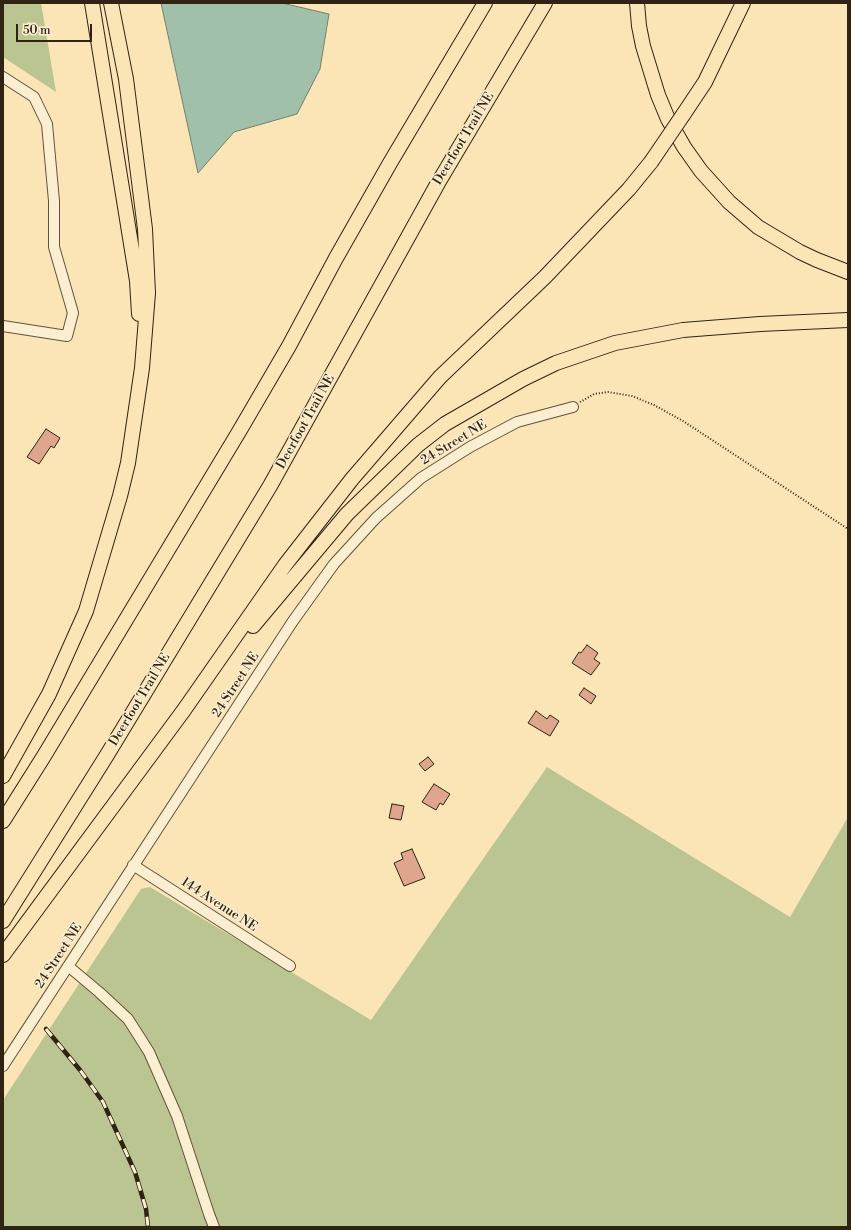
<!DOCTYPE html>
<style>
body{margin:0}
#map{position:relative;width:851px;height:1230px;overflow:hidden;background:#fbe5b7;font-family:"Libre Bodoni",serif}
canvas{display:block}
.frame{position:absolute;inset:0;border:4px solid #2f2312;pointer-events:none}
.scale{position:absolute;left:16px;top:24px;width:76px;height:18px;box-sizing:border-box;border:2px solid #2f2312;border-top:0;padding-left:5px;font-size:12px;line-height:14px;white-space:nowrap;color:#2f2312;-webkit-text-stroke:3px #fceed0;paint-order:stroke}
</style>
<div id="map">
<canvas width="851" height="1230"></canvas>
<div class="frame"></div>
<div class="scale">50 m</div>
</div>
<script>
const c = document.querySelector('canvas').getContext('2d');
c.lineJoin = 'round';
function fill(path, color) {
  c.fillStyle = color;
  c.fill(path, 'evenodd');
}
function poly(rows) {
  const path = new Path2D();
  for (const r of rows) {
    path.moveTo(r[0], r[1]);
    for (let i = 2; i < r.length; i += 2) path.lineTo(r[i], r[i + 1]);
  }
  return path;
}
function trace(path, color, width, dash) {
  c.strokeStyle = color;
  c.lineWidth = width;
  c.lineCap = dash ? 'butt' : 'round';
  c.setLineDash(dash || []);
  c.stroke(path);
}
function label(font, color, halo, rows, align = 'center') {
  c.font = font + ' "Libre Bodoni",serif';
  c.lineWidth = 3;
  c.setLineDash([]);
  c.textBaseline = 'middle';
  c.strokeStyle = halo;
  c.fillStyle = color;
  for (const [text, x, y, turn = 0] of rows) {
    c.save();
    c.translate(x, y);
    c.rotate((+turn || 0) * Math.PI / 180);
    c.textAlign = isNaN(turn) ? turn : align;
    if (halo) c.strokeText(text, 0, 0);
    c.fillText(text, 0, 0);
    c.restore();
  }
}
const green = poly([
 [3,3,41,3,56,92,3,57],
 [547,767,790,917,848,817,848,1227,3,1227,3,1100,141,889,150,887,371,1020]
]);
const water = poly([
 [161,3,282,3,329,14,320,69,297,114,234,132,198,173,161,3]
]);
const building = poly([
 [46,429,60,438,54,448,51,446,39,464,27,457,46,429],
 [587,645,598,653,594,659,600,663,591,675,572,663,579,652,581,653,587,645],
 [584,688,596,696,591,704,579,695,584,688],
 [536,711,547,719,550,715,559,721,550,736,528,723,536,711],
 [428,757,434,764,425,771,419,764,428,757],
 [434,784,450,794,443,805,440,803,436,810,422,802,434,784],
 [392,804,404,806,401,820,389,818,392,804],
 [412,849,425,878,404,886,394,863,403,859,401,853,412,849]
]);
const path = poly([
 [580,402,594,394,608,392,632,396,654,405,683,421,848,529]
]);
const minor = poly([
 [3,77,34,97,47,124,54,201,54,247,73,313,67,336,3,326],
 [133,865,290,966],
 [68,966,99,992,128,1019,149,1052,177,1116,209,1214,214,1227],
 [3,1066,293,621,334,564,376,518,421,478,470,447,517,422,573,407]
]);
const highway = poly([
 [92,3,137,281,139,314],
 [637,3,639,26,643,46,658,95,668,119,684,147,701,171,729,202,758,227,800,252,817,260,848,272],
 [683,115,705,82,743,3],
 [253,626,347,514,418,445,445,424,523,379,556,363,615,343,683,330,760,324,848,320],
 [3,776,49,694,86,611,120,496,128,463,142,368,148,293,145,229,126,79,111,3],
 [3,821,44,756,240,430,289,346,336,258,390,163,485,3],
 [3,921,107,755,270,486,438,183,545,3],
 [3,955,184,710,285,565,352,479,440,377,545,277,629,189,651,162]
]);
const rail = poly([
 [46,1029,80,1070,103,1102,135,1172,146,1209,148,1227]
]);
const highwayBridge = poly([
 [651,162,683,115]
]);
const streetNames = [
 ["Deerfoot Trail NE",464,139,-59],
 ["Deerfoot Trail NE",306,422,-61],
 ["24 Street NE",454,443,-31],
 ["24 Street NE",236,685,-57],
 ["Deerfoot Trail NE",140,700,-59],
 ["144 Avenue NE",219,905,33],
 ["24 Street NE",59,956,-57]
];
fill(green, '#bbc591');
fill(water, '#a0c0a9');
trace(water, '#73816d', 1);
fill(building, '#dfa68e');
trace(building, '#2f2312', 1);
trace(minor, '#62543b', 12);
trace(highway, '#2f2312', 16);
trace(path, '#2f2312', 2, [1, 2]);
trace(minor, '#fceed0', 10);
trace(highway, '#fbe5b7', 14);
trace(rail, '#2f2312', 4.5);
trace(rail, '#fceed0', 3, [9]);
trace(highwayBridge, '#2f2312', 16, []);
trace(highwayBridge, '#fbe5b7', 14);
label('13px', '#2f2312', '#fceed0', streetNames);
</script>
